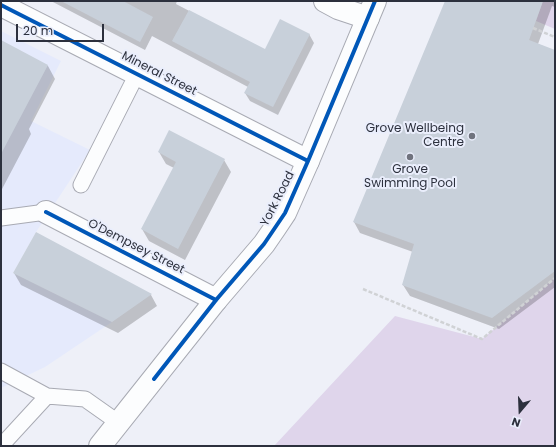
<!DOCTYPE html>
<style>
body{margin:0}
#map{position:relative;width:556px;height:447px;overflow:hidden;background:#eef0f8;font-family:Poppins,sans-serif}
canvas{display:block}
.frame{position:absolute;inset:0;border:2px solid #2c303d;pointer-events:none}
.north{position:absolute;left:500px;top:391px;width:40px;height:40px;-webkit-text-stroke:3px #eaeefc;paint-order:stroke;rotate:199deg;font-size:11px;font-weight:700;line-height:16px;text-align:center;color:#2c303d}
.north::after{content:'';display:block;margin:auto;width:14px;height:18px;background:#2c303d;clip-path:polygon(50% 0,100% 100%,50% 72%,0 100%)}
.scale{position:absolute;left:16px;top:24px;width:88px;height:18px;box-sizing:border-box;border:2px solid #2c303d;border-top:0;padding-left:5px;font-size:12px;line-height:14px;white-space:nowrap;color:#2c303d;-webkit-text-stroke:3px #eaeefc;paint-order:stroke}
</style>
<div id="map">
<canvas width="556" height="447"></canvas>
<div class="frame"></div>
<div class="north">N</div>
<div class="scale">20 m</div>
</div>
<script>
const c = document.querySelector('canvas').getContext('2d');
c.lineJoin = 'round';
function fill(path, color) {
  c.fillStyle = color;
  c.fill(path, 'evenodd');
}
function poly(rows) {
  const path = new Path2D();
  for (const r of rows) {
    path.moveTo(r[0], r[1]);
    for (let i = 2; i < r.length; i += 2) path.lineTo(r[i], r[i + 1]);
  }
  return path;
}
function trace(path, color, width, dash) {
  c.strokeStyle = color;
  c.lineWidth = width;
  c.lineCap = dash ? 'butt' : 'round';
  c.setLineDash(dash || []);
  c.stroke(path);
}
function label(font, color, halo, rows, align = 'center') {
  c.font = font + ' Poppins,sans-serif';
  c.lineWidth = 4;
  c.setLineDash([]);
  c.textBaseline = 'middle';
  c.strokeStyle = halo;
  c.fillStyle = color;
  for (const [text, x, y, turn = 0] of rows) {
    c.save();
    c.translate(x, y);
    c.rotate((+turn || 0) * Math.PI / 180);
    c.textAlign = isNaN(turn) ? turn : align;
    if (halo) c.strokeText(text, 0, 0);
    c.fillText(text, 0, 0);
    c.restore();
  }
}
const built = poly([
 [1,31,61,61,31,121,90,150,36,232,13,273,112,322,45,367,1,388]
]);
const green = poly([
 [543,1,555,1,555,29,536,21],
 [555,278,555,446,274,446,395,316,482,339]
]);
const shadow = poly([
 [51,1,177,1,176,4,266,51,309,34,314,43,278,115,250,101,245,93,248,87,152,36,145,50],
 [446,1,555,1,555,7,552,6,538,44,555,51,555,287,499,329,410,296,403,285,413,252,360,233,354,222],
 [1,41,48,66,55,79,29,129,31,134,1,191],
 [159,152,224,160,231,172,185,260,149,241,142,229,174,168,166,164],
 [36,234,151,295,157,306,118,333,21,285,14,273]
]);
const building = poly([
 [61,1,123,1,153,17,140,42],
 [445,1,543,1,529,40,555,50,555,271,492,318,402,285,414,244,353,222],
 [189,10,265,49,280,19,310,34,273,107,244,93,250,82,172,41],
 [1,40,48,65,1,154],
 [169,130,225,159,178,249,141,229,176,162,158,152],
 [36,232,152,294,112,322,13,273]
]);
const path = poly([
 [533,28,555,37],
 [363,289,482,339,555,278]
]);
const service = poly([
 [81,185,137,74],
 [1,218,46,212],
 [1,371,47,396],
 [1,446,47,396,85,399,119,423]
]);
const minor = poly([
 [325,1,338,8,368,18],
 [1,5,308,161],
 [46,212,216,300]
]);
const primary = poly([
 [100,446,216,300,264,244,275,228,285,213,308,161,375,1]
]);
const cycleway = poly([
 [1,5,308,161],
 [46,212,216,300],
 [154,379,216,300,264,244,285,213,308,161,375,1]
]);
const markers = [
 [472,136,4,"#70737e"],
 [410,157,4,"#70737e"]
];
const streetNames = [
 ["Mineral Street",159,74,27],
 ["York Road",278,199,-63],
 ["O'Dempsey Street",136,247,27]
];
const poiNames = [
 ["Grove Wellbeing",464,129],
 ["Centre",464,143],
 ["Grove",410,170,"center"],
 ["Swimming Pool",410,184,"center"]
];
fill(built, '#e5eafc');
fill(green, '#dfd5eb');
fill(shadow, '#0003');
fill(building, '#c8d0da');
trace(service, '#a8aab3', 17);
trace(minor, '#a8aab3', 24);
trace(primary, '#a8aab3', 24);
trace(path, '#d0d2d5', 2.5, [4, 2]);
trace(service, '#fcfdfe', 15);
trace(minor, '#fcfdfe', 22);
trace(primary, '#fcfdfe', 22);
trace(cycleway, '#0057b8', 4);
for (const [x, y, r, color] of markers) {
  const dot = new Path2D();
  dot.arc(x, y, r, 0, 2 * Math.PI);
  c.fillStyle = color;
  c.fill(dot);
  trace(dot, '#eaeefc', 1.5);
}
label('12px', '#2c303d', '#eaeefc', streetNames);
label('12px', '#2c303d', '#eaeefc', poiNames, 'right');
</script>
